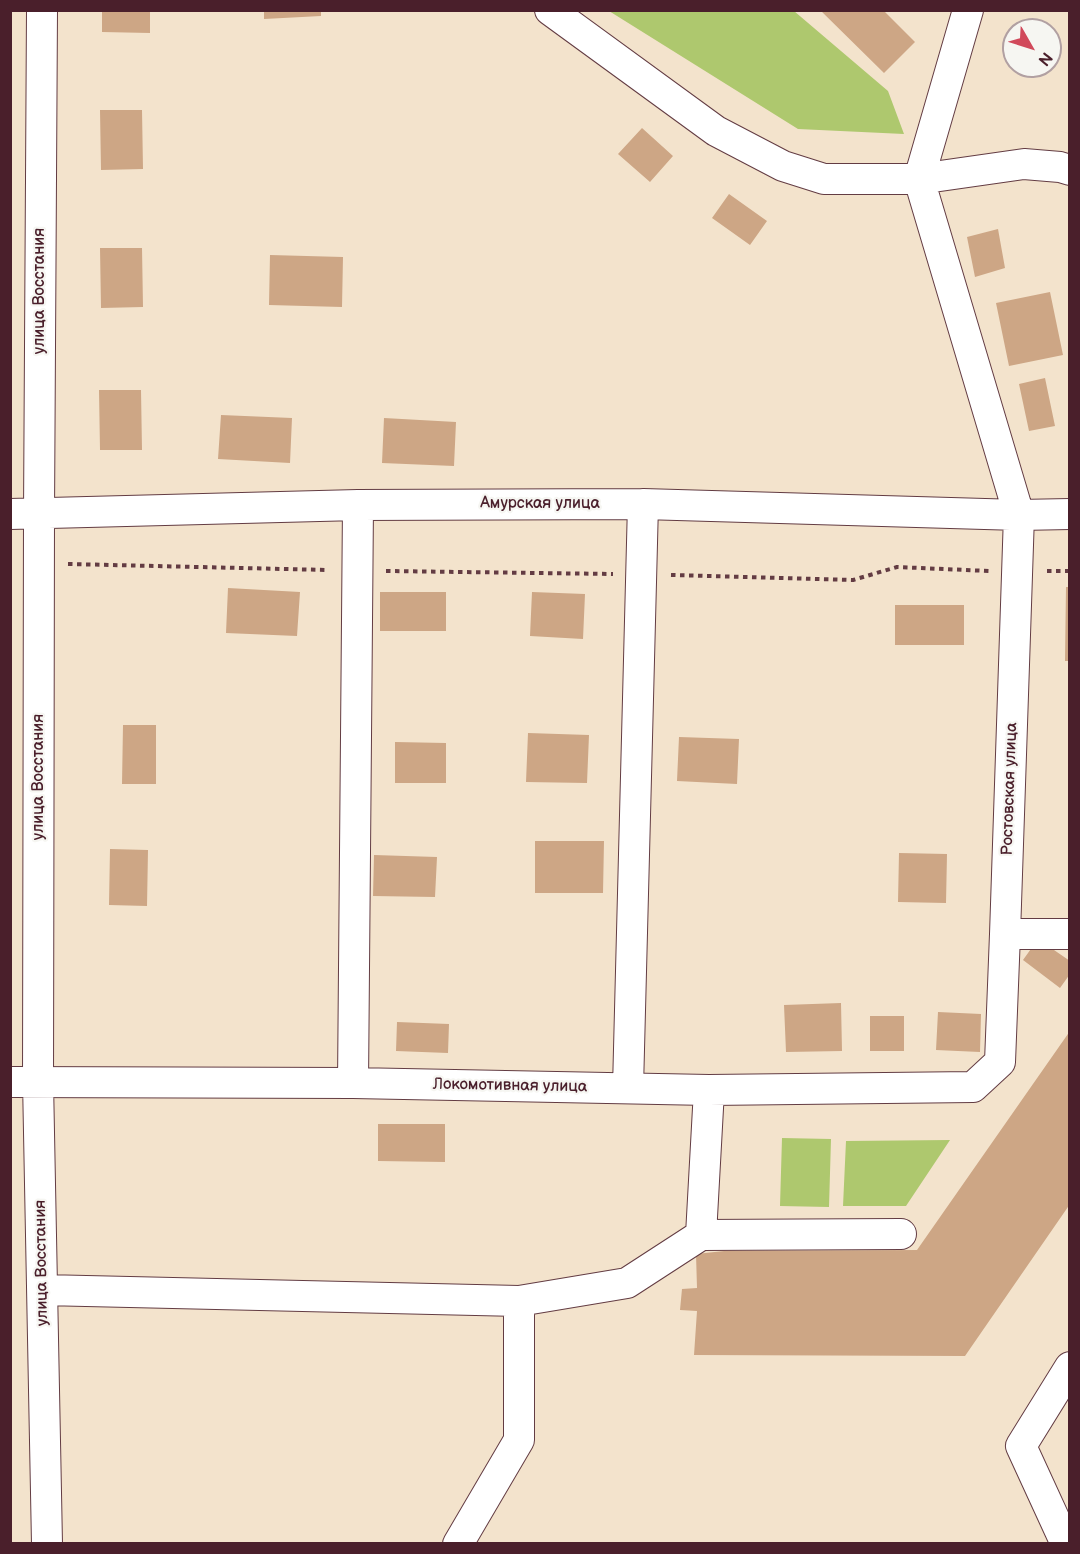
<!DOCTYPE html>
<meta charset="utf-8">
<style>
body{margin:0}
#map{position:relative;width:1080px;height:1554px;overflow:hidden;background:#f3e3cc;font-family:"Balsamiq Sans",sans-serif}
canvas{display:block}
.frame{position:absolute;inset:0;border:12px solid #4a1f2b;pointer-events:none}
.north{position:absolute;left:1002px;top:18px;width:60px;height:60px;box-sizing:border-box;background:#f6f6f2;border:2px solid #b1a0a2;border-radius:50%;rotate:129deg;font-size:16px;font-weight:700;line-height:24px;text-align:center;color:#4a1f2b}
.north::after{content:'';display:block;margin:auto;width:21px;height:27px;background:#d1495b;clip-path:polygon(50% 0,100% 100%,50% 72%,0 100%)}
</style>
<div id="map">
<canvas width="1080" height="1554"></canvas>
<div class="frame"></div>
<div class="north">N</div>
</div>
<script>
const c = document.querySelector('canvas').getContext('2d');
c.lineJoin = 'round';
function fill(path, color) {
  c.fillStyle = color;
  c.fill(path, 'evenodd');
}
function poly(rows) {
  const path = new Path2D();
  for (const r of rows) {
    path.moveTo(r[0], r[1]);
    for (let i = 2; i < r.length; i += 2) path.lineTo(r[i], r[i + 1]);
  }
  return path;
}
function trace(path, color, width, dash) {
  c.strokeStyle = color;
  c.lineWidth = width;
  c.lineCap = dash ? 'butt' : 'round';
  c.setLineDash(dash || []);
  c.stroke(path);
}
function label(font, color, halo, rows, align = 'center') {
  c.font = font + ' "Balsamiq Sans",sans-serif';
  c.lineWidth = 4.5;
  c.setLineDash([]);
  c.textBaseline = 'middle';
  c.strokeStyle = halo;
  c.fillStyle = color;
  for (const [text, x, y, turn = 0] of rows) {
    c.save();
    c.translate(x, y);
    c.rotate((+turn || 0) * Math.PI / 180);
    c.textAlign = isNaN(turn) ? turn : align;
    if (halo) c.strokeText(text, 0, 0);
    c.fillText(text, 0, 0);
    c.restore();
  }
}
const green = poly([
 [609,11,794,11,888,91,904,134,798,129],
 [782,1138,831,1139,829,1207,780,1206],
 [950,1140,906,1206,843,1206,846,1141]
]);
const building = poly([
 [102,10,150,10,150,33,102,32],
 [264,10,321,10,321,16,264,19],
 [820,10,883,10,915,42,884,73],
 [100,110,142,110,143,169,101,170],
 [642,128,673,156,650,182,618,154],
 [729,194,767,221,750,245,712,218],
 [998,229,1005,268,975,277,967,237],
 [100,248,142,248,143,307,101,308],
 [270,255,343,257,342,307,269,305],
 [1050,292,1063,355,1009,366,996,303],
 [1045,378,1055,426,1029,431,1019,384],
 [99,390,141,390,142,450,100,450],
 [221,415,292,418,290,463,218,459],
 [384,418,456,422,454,466,382,463],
 [1066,587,1070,587,1070,661,1065,661],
 [228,588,300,592,297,636,226,633],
 [380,592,446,592,446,631,380,631],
 [532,592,585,594,583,639,530,636],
 [895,605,964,605,964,645,895,645],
 [123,725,156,725,156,784,122,784],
 [528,733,589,735,587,783,526,782],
 [679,737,739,739,737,784,677,781],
 [395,742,446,743,446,783,395,783],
 [535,841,604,841,603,893,535,893],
 [110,849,148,850,147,906,109,905],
 [899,853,947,854,946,903,898,902],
 [374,855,437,857,435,897,373,896],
 [1038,939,1070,961,1070,974,1060,988,1023,960],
 [841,1003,842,1051,786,1052,784,1005],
 [938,1012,981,1014,980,1052,936,1050],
 [870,1016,904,1016,904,1051,870,1051],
 [397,1022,449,1024,448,1053,396,1051],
 [1070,1031,1070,1204,965,1356,694,1355,697,1311,680,1310,682,1289,697,1288,696,1254,724,1251,917,1250],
 [378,1124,445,1124,445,1162,378,1161]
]);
const path = poly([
 [68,564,328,570],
 [386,571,613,574],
 [1047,571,1070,571],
 [671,575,853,580,897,567,989,571]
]);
const minor = poly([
 [42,10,39,514,38,1081,47,1544],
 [550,10,716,131,783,166,824,179,919,179,1024,164,1060,167,1070,170],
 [10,514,358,505,643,504,1019,515,1070,514],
 [1005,934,1070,934],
 [10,1082,353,1083,709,1090,973,1087,1000,1062,1005,934,1019,515,919,179,968,10],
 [353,1083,358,505],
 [628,1088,643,504],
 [709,1090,701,1235,901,1234],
 [43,1290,519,1301],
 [458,1544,519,1440,519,1301,627,1283,701,1235],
 [1066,1544,1021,1446,1070,1367]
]);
const streetNames = [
 ["улица Восстания",40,291,-90],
 ["Амурская улица",540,504],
 ["улица Восстания",39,777,-90],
 ["Ростовская улица",1010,789,-88],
 ["Локомотивная улица",510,1086,1],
 ["улица Восстания",42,1263,-91]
];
fill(green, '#aec86e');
fill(building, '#cda685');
trace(minor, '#633c43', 32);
trace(path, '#633c43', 4, [4.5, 4.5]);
trace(minor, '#fff', 30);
label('16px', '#4a1f2b', '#f6f6f2', streetNames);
</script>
